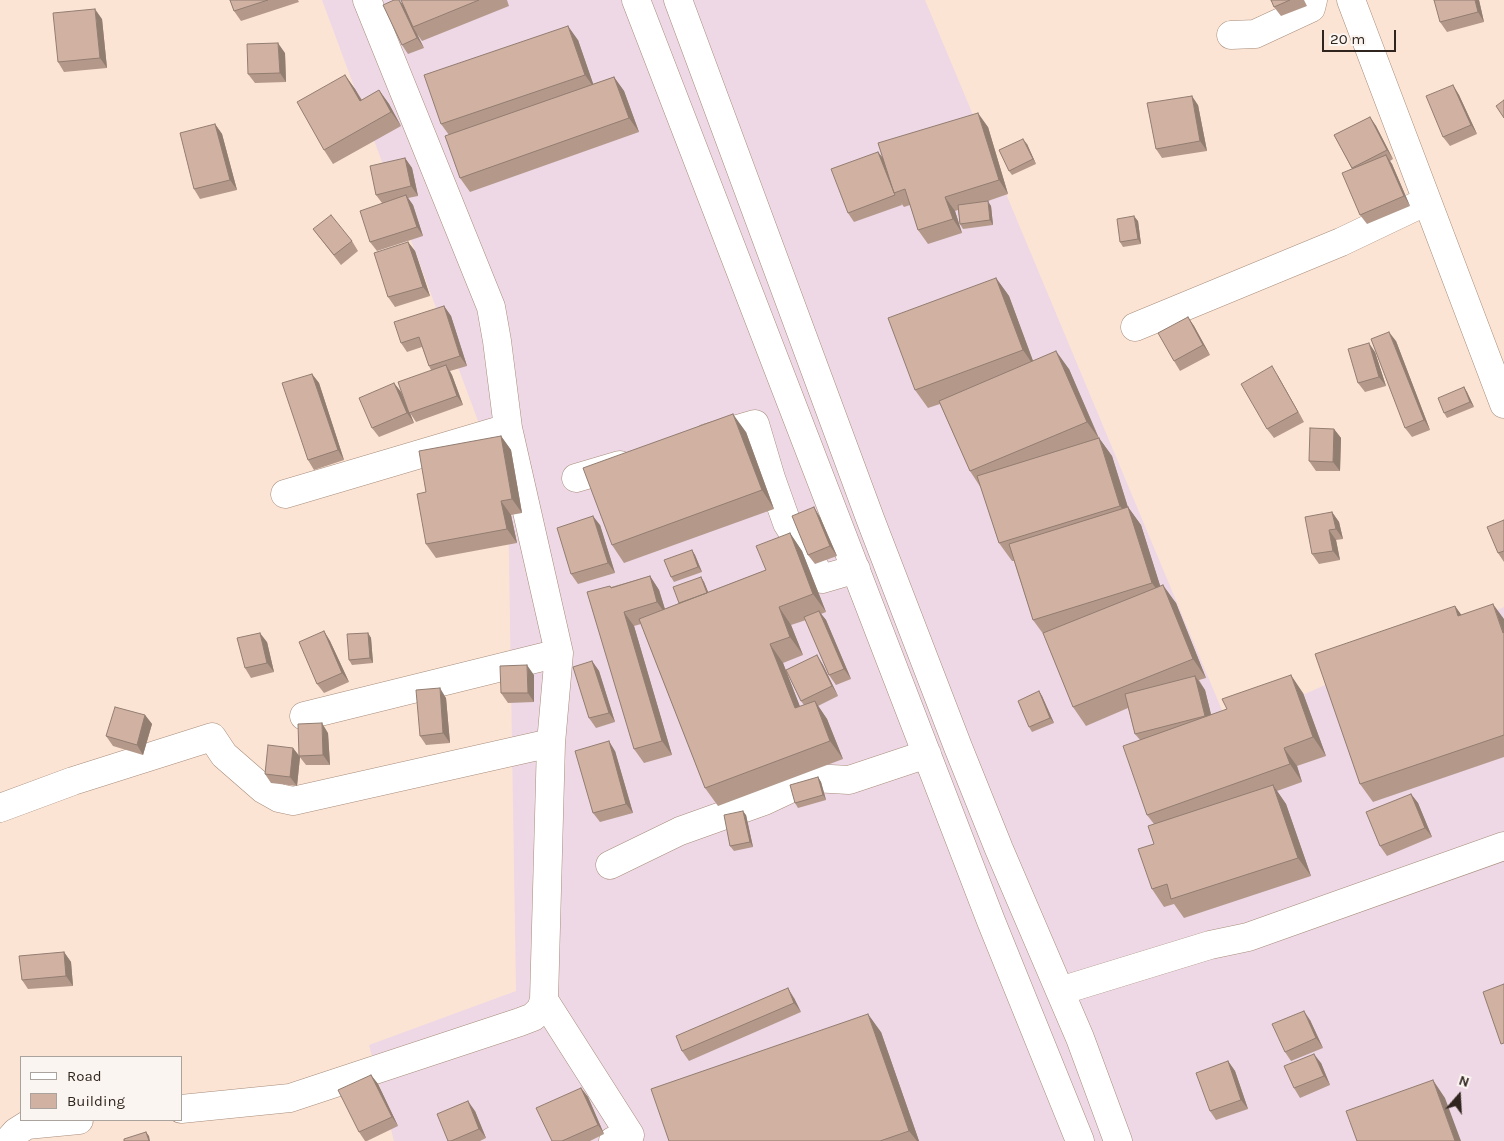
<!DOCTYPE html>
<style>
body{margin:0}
#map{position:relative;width:1504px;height:1141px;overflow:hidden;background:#fce4d4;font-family:Karla,sans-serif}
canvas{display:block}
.legend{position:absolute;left:20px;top:1056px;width:162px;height:65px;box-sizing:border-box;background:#fbf5f1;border:1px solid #aaa29d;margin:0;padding:6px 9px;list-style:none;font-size:15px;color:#30251e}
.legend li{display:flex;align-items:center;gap:10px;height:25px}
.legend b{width:25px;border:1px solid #aaa29d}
.north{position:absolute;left:1434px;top:1071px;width:50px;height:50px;-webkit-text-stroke:4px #fbf5f1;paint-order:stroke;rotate:19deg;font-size:14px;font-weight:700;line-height:20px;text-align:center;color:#30251e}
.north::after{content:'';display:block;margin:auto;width:18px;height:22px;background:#30251e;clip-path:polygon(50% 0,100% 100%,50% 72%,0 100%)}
.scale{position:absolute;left:1322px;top:30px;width:74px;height:22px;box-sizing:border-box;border:2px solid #30251e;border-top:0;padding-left:6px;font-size:15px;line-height:18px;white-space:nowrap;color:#30251e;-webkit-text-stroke:4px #fbf5f1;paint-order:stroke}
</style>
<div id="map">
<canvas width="1504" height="1141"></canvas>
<ul class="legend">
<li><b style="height:6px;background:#fff"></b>Road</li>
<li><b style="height:14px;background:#d1b2a2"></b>Building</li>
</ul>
<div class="north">N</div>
<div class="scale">20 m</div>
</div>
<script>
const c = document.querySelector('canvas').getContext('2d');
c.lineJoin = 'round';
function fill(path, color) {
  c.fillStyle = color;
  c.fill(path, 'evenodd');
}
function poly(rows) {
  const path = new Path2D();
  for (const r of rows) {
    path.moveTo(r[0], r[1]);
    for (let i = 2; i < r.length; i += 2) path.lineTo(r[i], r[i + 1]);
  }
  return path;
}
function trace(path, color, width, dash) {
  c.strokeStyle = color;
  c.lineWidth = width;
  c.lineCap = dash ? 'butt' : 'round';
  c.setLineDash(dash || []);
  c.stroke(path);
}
const industrial = poly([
 [322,0,925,0,1229,727,1504,607,1504,1141,394,1141,369,1045,516,991,508,502]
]);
const street = poly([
 [636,0,991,921,1080,1141],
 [678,0,871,521,958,747,999,849,1080,1038,1118,1141],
 [1351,0,1504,404],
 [1231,35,1255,34,1311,8,1313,0],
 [1135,327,1341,242,1427,201],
 [707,438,755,424,771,478,787,523,822,579,856,569],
 [576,478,620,465],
 [285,494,508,428],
 [304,716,559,653],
 [0,808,73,781,212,737,224,755,263,789,279,798,293,801,551,743],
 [610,865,680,831,764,801,813,778,849,780,927,754],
 [1060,991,1210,945,1248,937,1504,846],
 [544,1000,630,1135,613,1141],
 [181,1109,290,1098,520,1022,533,1017,541,1009,544,1000,551,743,559,653,508,428,497,341,491,307,367,0],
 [8,1141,16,1132,27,1125,79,1120]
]);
const wall = poly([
 [230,0,298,0,299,2,241,21,234,11],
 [401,0,507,0,509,6,422,41,417,34,424,48,408,54,402,45,403,5],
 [1271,0,1304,0,1307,6,1281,16,1274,7],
 [1479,0,1484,22,1447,32,1440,22],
 [102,19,107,68,64,72,58,62],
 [578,40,593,84,614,77,624,91,639,132,470,192,460,178,449,135,441,124],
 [285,53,286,82,255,83,248,74],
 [345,75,355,89,362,100,379,90,389,104,401,126,333,164,324,150],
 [1453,85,1459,95,1477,134,1450,146,1443,137],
 [1198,105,1207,151,1162,158,1156,149],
 [1370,117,1376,126,1393,159,1390,161,1392,164,1410,206,1367,224,1360,215,1352,169,1334,135],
 [215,124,222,134,237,190,200,199,194,189],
 [988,127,1008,194,985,202,991,206,993,225,963,229,960,224,958,210,955,211,962,233,928,244,918,230,910,205,904,207,901,203,902,205,854,222,848,213,878,152,883,158],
 [1027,144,1036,164,1012,175,1009,171],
 [405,158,412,168,418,196,408,198,413,205,423,236,377,251,370,242,382,203,376,195],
 [1138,221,1141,244,1123,247,1120,242],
 [313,229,352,241,358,251,341,265],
 [408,242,415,251,430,296,395,307,388,297],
 [996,278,1009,296,1033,361,1069,369,1099,438,1112,456,1128,507,1141,525,1160,586,1176,603,1206,678,1199,680,1205,690,1211,715,1303,693,1326,756,1297,766,1302,782,1277,791,1286,804,1311,876,1184,918,1174,904,1164,907,1152,889,1154,844,1154,824,1147,815,1140,740,1135,734,1128,708,1086,726,1073,707,1044,635,1033,620,1014,561,1012,561,999,543,981,488,970,471,940,404,928,408,915,390],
 [444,306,451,316,467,366,450,371,452,375,463,405,416,422,410,413,414,423,379,437,372,428,394,383,401,392,409,411,431,370,429,366,422,347,407,352,401,343],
 [1188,317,1194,326,1210,355,1180,371,1174,361],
 [1396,341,1430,430,1412,437,1405,428],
 [1375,352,1386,386,1365,392,1358,383],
 [312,374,319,383,344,460,314,470,308,460],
 [1278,376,1304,422,1274,438,1267,429],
 [1464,387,1467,392,1474,407,1447,418,1444,413],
 [1334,429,1341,438,1340,471,1316,471,1309,461],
 [746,432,774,509,624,563,612,545],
 [501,436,511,450,522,513,511,515,517,543,436,558,426,544,426,492],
 [1332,512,1339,522,1343,539,1336,540,1340,560,1319,564,1312,554],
 [820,517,837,556,815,564,808,555],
 [1504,520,1504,562,1498,553],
 [600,525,615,573,578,584,571,574],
 [790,533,802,551,826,612,821,614,826,620,851,679,836,685,829,675,806,620,791,625,803,655,783,663,800,707,804,705,801,701,817,655,823,665,838,696,818,706,827,719,843,759,718,806,705,788,641,624,634,626,672,755,644,763,634,749,611,587,650,576,659,590,665,609,679,603,701,577,704,582,708,592,766,570],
 [692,550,695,555,702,572,674,582,671,577],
 [1455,606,1461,615,1504,619,1504,757,1373,802,1360,784],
 [324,631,330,641,349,682,324,693,317,684],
 [368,633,371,638,373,663,352,665,349,660],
 [267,642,274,672,251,678,245,668],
 [592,661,599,671,615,722,596,728,589,718],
 [534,675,534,702,508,703,501,693],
 [1039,691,1042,696,1054,723,1032,732,1029,727],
 [446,698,450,743,426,745,420,736],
 [145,715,152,724,143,755,113,746,106,736],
 [328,733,330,765,306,765,299,756],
 [293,748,300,757,297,786,271,783,265,774],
 [615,751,633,813,600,822,593,813],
 [818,777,821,782,826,800,798,808,795,803],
 [1411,794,1418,803,1432,837,1387,856,1380,846],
 [746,815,753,847,734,851,730,846],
 [64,952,71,962,73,986,28,989,22,980],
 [794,998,801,1012,689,1061,682,1051],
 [1310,1020,1323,1048,1291,1061,1285,1052],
 [881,1032,919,1141,669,1141],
 [1228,1061,1235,1071,1248,1109,1216,1120,1210,1111],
 [1321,1063,1330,1085,1300,1098,1294,1088],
 [371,1075,378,1084,398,1126,367,1141,365,1141,359,1132],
 [581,1088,588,1097,604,1134,590,1141,552,1141],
 [475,1111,486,1138,480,1141,448,1141]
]);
const shadedWall = poly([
 [399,0,405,7,413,27,417,34,424,48,417,38],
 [1475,0,1479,0,1484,22,1478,12],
 [95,9,102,19,107,68,100,58],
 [568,26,578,40,595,89,585,75],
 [278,43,285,53,286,82,280,73],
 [345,75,355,89,370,115,360,101],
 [614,77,624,91,639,132,629,118],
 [1453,85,1459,95,1477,134,1471,125],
 [379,90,389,104,401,126,391,112],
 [1192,96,1198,105,1207,151,1200,141],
 [978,113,988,127,1008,194,999,180],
 [1370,117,1376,126,1393,159,1387,150],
 [215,124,222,134,237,190,230,180],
 [1023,139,1027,144,1036,164,1033,159],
 [878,152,885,161,894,193],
 [1386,155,1392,164,1410,206,1404,196],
 [405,158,412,168,418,196,411,186],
 [406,195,413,205,423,236,417,227],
 [945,197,955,211,962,233,953,219],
 [988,201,991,206,993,225,990,220],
 [1134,216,1138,221,1141,244,1138,239],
 [408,242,415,251,430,296,423,287],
 [996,278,1009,296,1036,369,1023,350],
 [444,306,451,316,467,366,460,356],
 [1188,317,1194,326,1210,355,1203,345],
 [1389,332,1396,341,1430,430,1424,420],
 [1369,343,1375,352,1386,386,1379,377],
 [1056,351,1069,369,1099,439,1099,438,1112,456,1133,524,1120,506,1100,440,1087,422],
 [446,365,452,375,463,405,457,396],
 [1272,366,1278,376,1304,422,1298,412],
 [312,374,319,383,344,460,338,450],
 [394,383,401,392,414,423,407,413],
 [1464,387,1467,392,1474,407,1470,402],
 [733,414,746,432,774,509,762,490],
 [1334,429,1341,438,1340,471,1333,462],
 [501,436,511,450,522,513,512,499],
 [501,501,511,515,517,543,507,529],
 [814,507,820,517,837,556,830,546],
 [1128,507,1141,525,1165,601,1152,583],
 [1332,512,1339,522,1343,539,1336,529],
 [593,516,600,525,615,573,608,563],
 [1329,530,1336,540,1340,560,1333,551],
 [790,533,802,551,826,612,813,594],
 [692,550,695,555,702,572,698,567],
 [650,576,659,590,667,616,657,602],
 [701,577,704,582,711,599,708,594],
 [1163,585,1176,603,1206,678,1193,659],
 [1493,604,1504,619,1504,634],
 [1455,606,1468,624,1458,616],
 [779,607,791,625,803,655,790,637],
 [819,611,826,620,851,679,844,669],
 [624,612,634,626,672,755,662,741],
 [324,631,330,641,349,682,342,673],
 [260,633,267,642,274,672,267,663],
 [368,633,371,638,373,663,370,658],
 [770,644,783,663,808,727,795,708],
 [817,655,823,665,838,696,832,686],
 [592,661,599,671,615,722,609,713],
 [527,665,534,675,534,702,528,693],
 [1291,675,1303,693,1326,756,1313,737],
 [1195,676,1205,690,1215,730,1205,716],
 [440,688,446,698,450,743,443,733],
 [1039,691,1042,696,1054,723,1050,718],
 [815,701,827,719,843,759,830,741],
 [145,715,152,724,143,755,137,745],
 [322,723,328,733,330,765,323,755],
 [609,741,615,751,633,813,626,804],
 [293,748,300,757,297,786,290,777],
 [1284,748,1297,766,1302,782,1290,764],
 [818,777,821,782,826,800,823,795],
 [1273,785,1286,804,1311,876,1298,858],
 [1411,794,1418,803,1432,837,1425,828],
 [743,811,746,815,753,847,750,842],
 [64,952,71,962,73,986,66,976],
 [788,988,794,998,801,1012,794,1003],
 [1304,1011,1310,1020,1323,1048,1316,1038],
 [868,1014,881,1032,919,1141,917,1141,909,1131],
 [1314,1054,1321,1063,1330,1085,1324,1076],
 [1228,1061,1235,1071,1248,1109,1241,1100],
 [371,1075,378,1084,398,1126,392,1117],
 [1433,1080,1445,1098,1461,1141,1455,1141],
 [581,1088,588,1097,604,1134,598,1125],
 [468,1101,475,1111,486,1138,479,1129],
 [146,1132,149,1136,150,1141,149,1141]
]);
const building = poly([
 [230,0,268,0,234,11,230,0],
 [394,0,399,0,417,38,402,45,383,5,394,0],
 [401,0,479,0,413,27,401,0],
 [1271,0,1290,0,1274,7,1271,0],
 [1434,0,1475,0,1478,12,1440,22,1434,0],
 [95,9,100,58,58,62,53,13,95,9],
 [568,26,585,75,441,124,424,75,568,26],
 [278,43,280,73,248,74,247,44,278,43],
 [345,75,360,101,379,90,391,112,324,150,297,102,345,75],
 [614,77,629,118,460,178,445,136,614,77],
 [1453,85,1471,125,1443,137,1426,96,1453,85],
 [1192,96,1200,141,1156,149,1147,103,1192,96],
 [1504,100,1504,118,1496,106,1504,100],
 [978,113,999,180,945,197,953,219,918,230,905,189,894,193,878,143,978,113],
 [1370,117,1387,150,1352,168,1334,135,1370,117],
 [215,124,230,180,194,189,180,133,215,124],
 [1023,139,1033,159,1009,171,999,150,1023,139],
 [878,152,895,195,848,213,831,169,878,152],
 [1386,155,1404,196,1360,215,1342,173,1386,155],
 [405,158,411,186,376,195,370,166,405,158],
 [406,195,417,227,370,242,360,211,406,195],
 [988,201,990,220,960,224,958,205,988,201],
 [331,215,352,241,334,255,313,229,331,215],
 [1134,216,1138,239,1120,242,1117,219,1134,216],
 [408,242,423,287,388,297,374,253,408,242],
 [996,278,1023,350,915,390,888,318,996,278],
 [444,306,460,356,429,366,419,337,401,343,394,322,444,306],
 [1188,317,1203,345,1174,361,1158,333,1188,317],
 [1389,332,1424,420,1405,428,1371,339,1389,332],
 [1369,343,1379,377,1358,383,1348,349,1369,343],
 [1056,351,1087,422,970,471,939,401,1056,351],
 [446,365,457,396,409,413,398,382,446,365],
 [1272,366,1298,412,1267,429,1241,384,1272,366],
 [312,374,338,450,308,460,282,383,312,374],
 [394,383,407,413,372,428,359,398,394,383],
 [1464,387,1470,402,1444,413,1438,398,1464,387],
 [733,414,762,490,612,545,583,468,733,414],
 [1310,428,1334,429,1333,462,1309,461,1310,428],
 [501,436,512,499,501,501,507,529,426,544,417,494,426,492,419,451,501,436],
 [1099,438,1120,506,999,543,977,476,1099,438],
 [814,507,830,546,808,555,792,516,814,507],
 [1128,507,1152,583,1033,620,1009,544,1128,507],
 [1332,512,1336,529,1329,530,1333,551,1312,554,1305,517,1332,512],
 [593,516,608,563,571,574,557,528,593,516],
 [1504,520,1504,551,1498,553,1487,527,1504,520],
 [790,533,813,594,779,607,790,637,770,644,795,708,815,701,830,741,705,788,639,619,766,570,756,546,790,533],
 [692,550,698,567,671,577,664,560,692,550],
 [650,576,657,602,624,612,662,741,634,749,587,592,610,586,611,588,650,576],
 [701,577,707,593,679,603,673,587,701,577],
 [1163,585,1193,659,1073,707,1043,633,1163,585],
 [1493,604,1503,633,1504,632,1504,735,1360,784,1315,654,1455,606,1458,616,1493,604],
 [819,611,844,669,829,675,804,617,819,611],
 [324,631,342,673,317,684,299,642,324,631],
 [260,633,267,663,245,668,237,638,260,633],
 [368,633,370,658,349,660,347,634,368,633],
 [817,655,832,686,801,701,786,670,817,655],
 [592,661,609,713,589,718,573,667,592,661],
 [527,665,528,693,501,693,500,666,527,665],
 [1291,675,1313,737,1284,748,1290,764,1147,815,1123,746,1227,709,1222,699,1291,675],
 [1195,676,1205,716,1135,734,1125,694,1195,676],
 [440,688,443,733,420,736,416,690,440,688],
 [1039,691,1050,718,1029,727,1018,701,1039,691],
 [115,707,145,715,137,745,106,736,115,707],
 [322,723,323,755,299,756,298,724,322,723],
 [609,741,626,804,593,813,575,751,609,741],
 [268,745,293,748,290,777,265,774,268,745],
 [818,777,823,795,795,803,790,785,818,777],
 [1273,785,1298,858,1171,899,1167,884,1152,889,1138,849,1154,844,1148,826,1273,785],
 [1411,794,1425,828,1380,846,1366,812,1411,794],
 [743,811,750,842,730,846,724,815,743,811],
 [64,952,66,976,22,980,19,956,64,952],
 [1504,984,1504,1043,1501,1044,1483,992,1504,984],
 [788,988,794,1003,682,1051,676,1036,788,988],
 [1304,1011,1316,1038,1285,1052,1272,1024,1304,1011],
 [868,1014,909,1131,880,1141,669,1141,651,1089,868,1014],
 [1314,1054,1324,1076,1294,1088,1284,1066,1314,1054],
 [1228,1061,1241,1100,1210,1111,1196,1073,1228,1061],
 [371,1075,392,1117,359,1132,338,1090,371,1075],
 [1433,1080,1455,1141,1357,1141,1346,1111,1433,1080],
 [581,1088,598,1125,562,1141,552,1141,536,1108,581,1088],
 [468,1101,479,1129,451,1141,448,1141,437,1114,468,1101],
 [146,1132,149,1141,124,1141,124,1139,146,1132]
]);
fill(industrial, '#eed8e5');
trace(street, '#a78c7a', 29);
trace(street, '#fff', 28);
fill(wall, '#b4998b');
fill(shadedWall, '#927d71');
fill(building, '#d1b2a2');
trace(building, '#927d71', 1);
</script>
